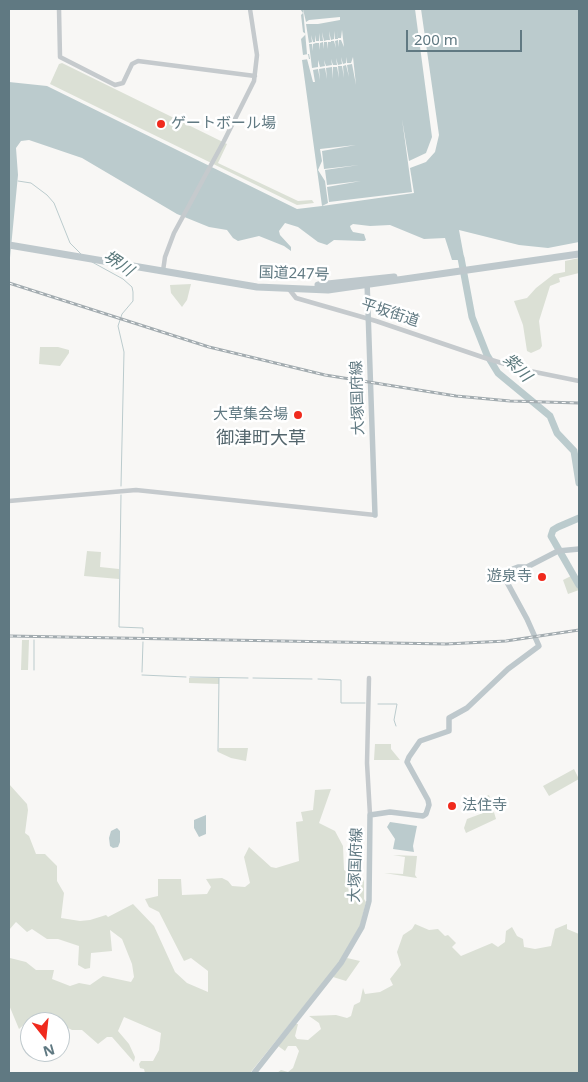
<!DOCTYPE html>
<meta charset="utf-8">
<style>
body{margin:0}
#map{position:relative;width:588px;height:1082px;overflow:hidden;background:#f8f7f5;font-family:"Noto Sans",sans-serif}
canvas{display:block}
.frame{position:absolute;inset:0;border:10px solid #607982;pointer-events:none}
.north{position:absolute;left:20px;top:1012px;width:50px;height:50px;box-sizing:border-box;background:#fff;border:1px solid #bfc9cd;border-radius:50%;rotate:164deg;font-size:14px;font-weight:700;line-height:20px;text-align:center;color:#607982}
.north::after{content:'';display:block;margin:auto;width:18px;height:22px;background:#f02a1d;clip-path:polygon(50% 0,100% 100%,50% 72%,0 100%)}
.scale{position:absolute;left:406px;top:30px;width:116px;height:22px;box-sizing:border-box;border:2px solid #607982;border-top:0;padding-left:6px;font-size:15px;line-height:18px;white-space:nowrap;color:#607982;-webkit-text-stroke:4px #fff;paint-order:stroke}
</style>
<div id="map">
<canvas width="588" height="1082"></canvas>
<div class="frame"></div>
<div class="north">N</div>
<div class="scale">200 m</div>
</div>
<script>
const c = document.querySelector('canvas').getContext('2d');
c.lineJoin = 'round';
function fill(path, color) {
  c.fillStyle = color;
  c.fill(path, 'evenodd');
}
function poly(rows) {
  const path = new Path2D();
  for (const r of rows) {
    path.moveTo(r[0], r[1]);
    for (let i = 2; i < r.length; i += 2) path.lineTo(r[i], r[i + 1]);
  }
  return path;
}
function trace(path, color, width, dash) {
  c.strokeStyle = color;
  c.lineWidth = width;
  c.lineCap = dash ? 'butt' : 'round';
  c.setLineDash(dash || []);
  c.stroke(path);
}
function label(font, color, halo, rows, align = 'center') {
  c.font = font + ' "Noto Sans","Noto Sans JP",sans-serif';
  c.lineWidth = 5;
  c.setLineDash([]);
  c.textBaseline = 'middle';
  c.strokeStyle = halo;
  c.fillStyle = color;
  for (const [text, x, y, turn = 0] of rows) {
    c.save();
    c.translate(x, y);
    c.rotate((+turn || 0) * Math.PI / 180);
    c.textAlign = isNaN(turn) ? turn : align;
    if (halo) c.strokeText(text, 0, 0);
    c.fillText(text, 0, 0);
    c.restore();
  }
}
const green = poly([
 [62,63,227,144,218,163,298,201,312,200,314,203,297,205,50,84,59,64],
 [579,258,579,273,559,278,560,282,550,286,539,321,542,346,540,349,531,353,527,351,523,325,514,301,527,298,536,288,554,274,565,272,565,261],
 [191,284,187,300,182,307,171,293,170,285],
 [40,347,58,347,69,350,69,353,60,366,39,364],
 [87,551,101,552,100,567,119,569,119,579,84,576],
 [571,576,579,590,568,594,563,580],
 [22,640,29,640,28,670,21,670],
 [189,678,219,678,219,684,189,683],
 [375,744,391,744,391,749,400,760,374,760],
 [219,748,248,748,246,761,231,758,218,752],
 [574,769,579,779,549,796,543,786],
 [9,784,27,804,28,810,25,833,29,836,36,854,45,854,57,866,57,881,64,893,61,918,80,921,90,920,106,915,108,917,133,904,154,926,175,972,187,983,208,992,208,971,191,958,184,961,159,912,149,907,145,899,158,896,158,879,181,879,182,895,207,894,211,887,206,879,222,878,228,881,232,886,245,887,250,883,244,857,249,847,271,867,276,868,299,861,296,822,303,821,301,812,313,810,315,790,331,789,319,823,335,831,343,846,344,870,364,880,364,899,366,902,360,926,339,963,250,1073,145,1073,144,1069,140,1068,139,1064,141,1061,153,1061,159,1050,161,1033,124,1017,118,1031,129,1044,135,1057,134,1062,112,1037,107,1037,98,1044,82,1030,72,1030,62,1025,60,1027,60,1022,33,1020,27,1022,19,1029,9,1005,9,940,10,958,26,962,36,970,54,970,52,979,70,986,79,983,90,985,103,976,131,982,134,977,132,964,122,939,110,930,112,951,91,953,90,968,85,969,78,965,79,946,58,939,47,939,32,929,27,932,16,922,9,930],
 [489,795,496,819,466,833,464,828,467,819,483,813,481,809,485,807,482,798],
 [393,855,417,856,415,875,417,878,384,873,403,874,405,857],
 [415,924,429,930,438,929,445,936,448,935,456,943,452,947,461,956,492,943,498,947,505,942,506,931,512,927,517,936,523,939,524,947,535,949,551,946,555,929,567,924,567,929,579,934,579,1073,277,1073,281,1070,288,1072,293,1068,299,1051,296,1046,288,1046,285,1051,278,1046,295,1024,298,1024,295,1036,297,1039,308,1040,321,1029,319,1023,309,1016,336,1015,347,1018,351,1016,354,1005,360,1002,363,988,365,994,380,992,393,985,390,979,401,965,397,952,403,935,412,929],
 [347,958,360,961,346,981,333,977]
]);
const water = poly([
 [300,9,579,9,579,242,548,248,519,245,459,230,464,257,459,260,452,260,445,238,424,239,390,225,370,226,353,224,350,226,351,229,353,232,364,234,366,240,364,241,334,240,327,245,318,242,298,227,285,223,279,231,280,235,291,247,291,251,284,246,259,236,238,241,233,238,227,230,209,227,177,214,82,158,29,140,21,141,16,148,18,175,9,268,9,82,47,86,297,209,322,206,302,60,309,59,308,54,303,55,301,39,306,34,303,32,301,15,303,13],
 [206,815,206,834,199,837,194,828,194,820],
 [390,822,417,826,413,846,414,852,393,849,395,839,387,827],
 [117,828,120,831,120,842,118,847,113,848,110,846,109,838,111,831]
]);
const pier = poly([
 [303,9,306,22,309,20,340,17,340,20,318,24,306,24,309,43,312,42,311,35,313,42,315,42,315,35,316,41,319,41,319,33,320,41,323,41,322,32,324,41,327,40,326,32,327,40,330,40,329,31,331,40,334,39,334,31,335,39,338,39,337,30,338,38,341,38,342,30,344,47,341,40,339,40,339,47,338,40,335,41,336,48,334,41,331,41,331,48,331,42,328,42,328,49,327,42,324,42,324,49,323,42,320,43,320,50,319,43,316,43,317,50,316,43,313,44,313,51,312,44,309,44,312,68,318,67,318,60,320,67,325,66,324,60,326,66,332,65,331,59,333,65,337,65,336,58,338,65,342,64,341,57,343,64,346,63,346,57,347,63,351,63,353,57,356,85,352,64,347,65,349,77,346,65,343,66,344,78,342,66,338,66,339,78,337,67,333,67,333,79,332,67,326,68,327,79,325,68,319,69,320,80,318,69,313,70,315,82,313,82,307,59,310,59,309,54,307,54],
 [415,9,421,9,439,135,435,152,426,162,410,168,414,193,322,206,328,203,325,181,318,170,322,161,320,149,356,145,322,151,324,169,359,165,325,170,327,185,361,181,327,187,329,202,412,192,402,119,409,161,426,153,432,137]
]);
const stream = poly([
 [18,181,31,183,47,195,54,203,70,243,81,254],
 [92,262,123,279,132,287,133,292,133,301,122,314,118,326,124,352,121,486],
 [121,495,119,627,143,628,143,633],
 [34,670,34,640],
 [142,672,143,642],
 [142,675,186,677],
 [190,677,248,678],
 [253,678,312,679],
 [318,679,341,680,341,703,365,703],
 [378,704,397,704,394,720,396,726],
 [218,751,219,678]
]);
const river = poly([
 [461,258,472,317,487,355,498,373,550,416,557,433,574,451,579,483],
 [579,518,558,527,553,530,551,536,579,585]
]);
const minor = poly([
 [59,9,60,57,115,85,123,83,132,64,138,61,255,76],
 [163,271,165,257,174,233,224,141,254,81,257,55,250,9],
 [289,289,296,298,376,321,485,358,525,370,579,381],
 [9,501,136,490,375,515],
 [369,678,367,763,370,815]
]);
const major = poly([
 [367,281,375,515],
 [254,1073,341,963,362,927,369,901,370,815,390,812,423,816,426,814,429,805,428,800,407,762,409,757,420,741,449,731,449,718,467,708,508,669,539,646,527,619,502,573,518,567,527,567,558,551,579,549]
]);
const highway = poly([
 [9,245,257,287,328,290,579,254],
 [318,285,394,277]
]);
const rail = poly([
 [9,283,209,347,325,375,456,396,510,401,579,403],
 [9,636,446,644,506,641,579,630]
]);
const markers = [
 [161,124,5,"#f02a1d"],
 [298,415,5,"#f02a1d"],
 [542,577,5,"#f02a1d"],
 [452,806,5,"#f02a1d"]
];
const poiNames = [
 ["ゲートボール場",171,124],
 ["大草集会場",288,415,"right"],
 ["遊泉寺",532,577,"right"],
 ["法住寺",462,806]
];
const streetNames = [
 ["国道247号",294,274,2],
 ["平坂街道",390,313,18],
 ["大塚国府線",358,398,-92],
 ["大塚国府線",356,865,-88]
];
const waterNames = [
 ["堺川",118,264,34],
 ["紫川",517,368,45]
];
const quarterNames = [
 ["御津町大草",261,439]
];
fill(green, '#dbe0d5');
fill(water, '#bbcbcd');
fill(pier, '#f8f7f5');
trace(stream, '#bbcbcd', 1);
trace(river, '#bbcbcd', 7);
trace(minor, '#c5cacd', 4.5);
trace(major, '#bec8cc', 5.5);
trace(highway, '#bec8cc', 7);
trace(rail, '#a3acb0', 3);
trace(rail, '#fff', 1, [4]);
for (const [x, y, r, color] of markers) {
  const dot = new Path2D();
  dot.arc(x, y, r, 0, 2 * Math.PI);
  c.fillStyle = color;
  c.fill(dot);
  trace(dot, '#fff', 2);
}
label('15px', '#607982', '#fff', poiNames, 'left');
label('15px', '#607982', '#fff', streetNames);
label('italic 16px', '#5b797c', '#fff', waterNames);
label('18px', '#53656c', '#fff', quarterNames);
</script>
